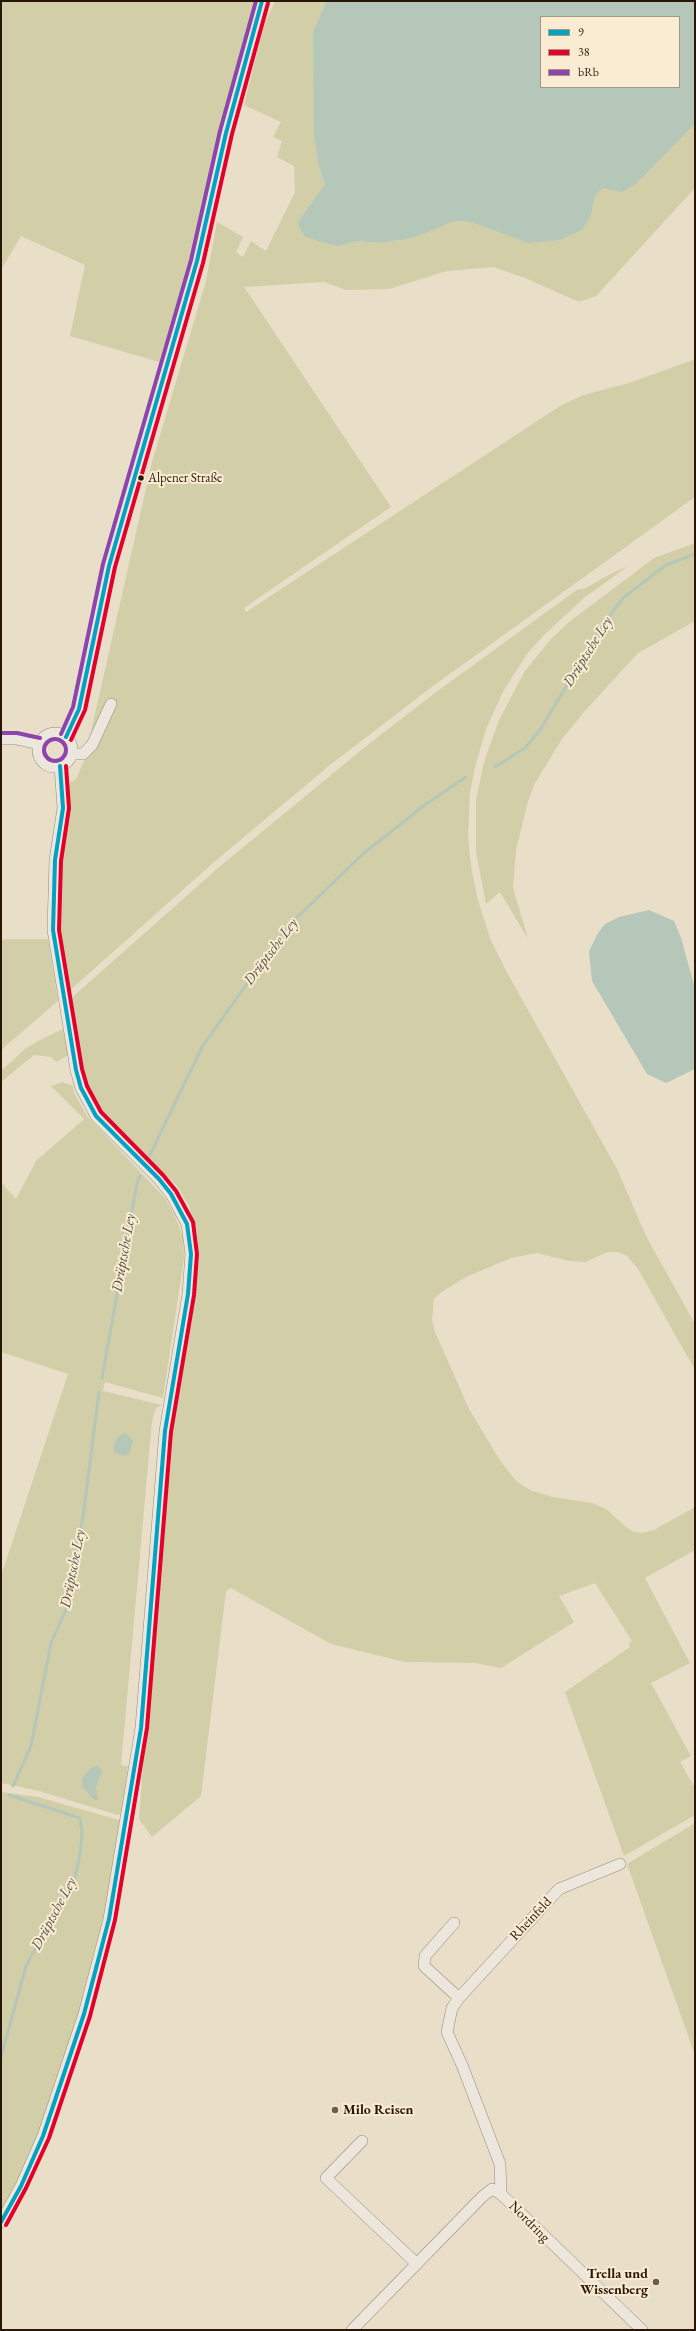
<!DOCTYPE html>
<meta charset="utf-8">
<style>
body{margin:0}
#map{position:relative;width:696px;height:2331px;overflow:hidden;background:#e9dec8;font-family:"EB Garamond",serif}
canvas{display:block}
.frame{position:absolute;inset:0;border:2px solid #2a1606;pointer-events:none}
.legend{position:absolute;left:540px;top:16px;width:140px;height:72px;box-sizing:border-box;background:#faecd3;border:1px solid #a79681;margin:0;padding:5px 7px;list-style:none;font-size:12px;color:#2a1606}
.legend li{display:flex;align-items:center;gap:8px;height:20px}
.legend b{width:20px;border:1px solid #a79681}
</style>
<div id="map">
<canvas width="696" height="2331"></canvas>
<div class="frame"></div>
<ul class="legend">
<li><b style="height:5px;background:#02a2c4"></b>9</li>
<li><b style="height:5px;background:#e4002b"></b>38</li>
<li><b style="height:5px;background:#8e44ad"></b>bRb</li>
</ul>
</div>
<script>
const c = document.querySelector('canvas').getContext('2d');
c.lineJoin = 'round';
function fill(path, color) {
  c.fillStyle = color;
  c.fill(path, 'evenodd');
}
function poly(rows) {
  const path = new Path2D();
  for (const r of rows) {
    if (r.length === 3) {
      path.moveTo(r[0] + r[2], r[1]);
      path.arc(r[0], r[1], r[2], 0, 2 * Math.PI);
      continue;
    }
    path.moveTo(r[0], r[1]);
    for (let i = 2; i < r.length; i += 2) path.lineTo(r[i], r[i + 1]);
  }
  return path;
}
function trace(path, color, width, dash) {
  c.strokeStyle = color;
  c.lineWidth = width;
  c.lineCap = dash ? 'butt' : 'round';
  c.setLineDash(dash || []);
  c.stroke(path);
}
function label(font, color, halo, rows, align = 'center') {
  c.font = font + ' "EB Garamond",serif';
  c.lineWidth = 4;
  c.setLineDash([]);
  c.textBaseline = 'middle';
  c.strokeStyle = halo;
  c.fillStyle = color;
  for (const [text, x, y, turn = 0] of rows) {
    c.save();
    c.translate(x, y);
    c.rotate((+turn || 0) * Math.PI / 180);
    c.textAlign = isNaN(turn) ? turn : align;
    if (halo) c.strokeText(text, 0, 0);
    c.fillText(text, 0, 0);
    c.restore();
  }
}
const green = poly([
 [1,1,256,1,230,92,180,299,178,298,159,362,70,336,85,265,21,236,1,270],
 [275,1,326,1,313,32,319,167,325,184,297,223,304,236,339,246,357,241,381,243,413,238,455,221,471,222,495,231,560,240,582,230,591,216,595,195,604,188,637,183,695,124,695,188,596,296,579,302,525,278,493,267,447,271,389,289,346,290,324,282,244,287,391,507,244,608,246,612,560,406,583,395,629,383,693,360,695,360,695,497,433,686,330,765,213,863,67,993,58,943,57,893,70,782,75,780,78,775,85,758,152,462,206,281,217,222,243,237,236,252,243,257,251,241,266,251,295,192,294,166,277,157,282,141,273,137,281,122,244,105,264,26],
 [695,543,695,621,638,653,584,712,562,739,535,783,528,801,516,850,513,888,528,939,500,892,486,904,476,852,476,800,484,762,499,720,525,671,551,639,569,622,654,558],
 [627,567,585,597,543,636,527,654,504,690,486,729,475,767,470,793,468,837,471,866,478,900,490,938,505,969,616,1167,646,1236,695,1324,695,1370,638,1269,627,1256,618,1252,608,1252,585,1262,569,1261,537,1253,511,1258,466,1277,440,1293,434,1299,432,1320,435,1332,469,1409,501,1462,517,1482,532,1491,553,1497,592,1503,606,1509,626,1527,634,1532,642,1533,654,1530,695,1507,695,1550,645,1578,690,1663,651,1683,691,1756,680,1762,695,1788,695,1815,624,1856,565,1692,630,1647,629,1643,632,1641,595,1583,559,1596,574,1622,501,1668,475,1663,405,1662,331,1644,231,1588,226,1591,201,1796,152,1837,139,1819,157,1579,171,1465,175,1404,199,1258,197,1232,189,1206,177,1186,150,1159,108,1124,96,1107,82,1078,68,1001,218,868,370,743,435,693,578,589,584,589,614,572],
 [9,939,48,939,58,1001,1,1050,1,940],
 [63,1029,68,1055,56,1062,51,1057,34,1055,1,1082,1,1071,25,1049,38,1041],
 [62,1082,73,1086,74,1093,87,1116,165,1198,174,1214,183,1237,184,1258,163,1398,105,1382,103,1391,162,1405,156,1408,152,1421,121,1765,128,1766,122,1813,118,1815,39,1791,1,1783,1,1576,68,1374,1,1352,1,1182,16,1199,36,1161,84,1119,51,1086],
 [1,1792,38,1797,126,1822,109,1919,54,2105,1,2222],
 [695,1823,695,2055,627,1864]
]);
const water = poly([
 [326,1,695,1,695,124,637,183,622,192,604,188,595,195,591,216,582,230,560,240,528,243,471,222,455,221,413,238,381,243,357,241,339,246,321,242,304,236,297,223,325,184,319,167,314,133,313,32],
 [541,17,679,17,679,87,541,87],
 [649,910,674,921,681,938,695,988,695,1069,666,1083,647,1074,592,981,589,951,598,933,605,924,619,917],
 [125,1433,133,1440,129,1454,124,1456,114,1452,114,1444,118,1437],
 [98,1766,102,1770,96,1787,98,1801,93,1799,82,1786,82,1778,91,1768]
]);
const stream = poly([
 [495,767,525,748,540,730,603,625,623,598,666,565,695,554],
 [149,1157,202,1047,288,926,364,853,426,804,466,777],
 [102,1378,137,1183,140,1176],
 [13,1786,31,1746,51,1643,70,1601,69,1580,83,1517,99,1392],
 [1,2057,26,1966,75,1877,80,1854,82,1833,80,1818,9,1795]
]);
const minor = poly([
 [55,750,17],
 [66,737,79,709,109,566,197,261,226,133,262,1],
 [1,739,16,739,39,744],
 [72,754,83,754,92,745,111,704],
 [454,1923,425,1956,424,1966,459,1998],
 [362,2141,326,2178,417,2264],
 [501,2194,500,2164,462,2065,447,2032,452,2008,459,1998,559,1889,620,1864],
 [1,2222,21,2186,43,2136,84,2014,109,1919,141,1728,165,1431,188,1294,191,1254,187,1224,171,1194,159,1179,96,1116,81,1088,76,1070,53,930,55,860,63,808,60,766],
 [352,2330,483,2196,492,2189,501,2194,642,2330]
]);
const bus1 = poly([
 [66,737,79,709,109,566,197,261,226,133,262,1],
 [1,2222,21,2186,43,2136,84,2014,109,1919,141,1728,165,1431,188,1294,191,1254,187,1224,171,1194,159,1179,96,1116,81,1088,76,1070,53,930,55,860,63,808,60,766]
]);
const bus2 = poly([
 [71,740,85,710,115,567,203,263,232,134,268,3],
 [6,2225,26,2188,49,2138,90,2016,115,1920,147,1728,171,1432,194,1295,197,1254,193,1222,176,1191,163,1175,101,1112,87,1086,82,1069,59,930,61,861,69,808,66,766]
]);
const bus3 = poly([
 [1,733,17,733,40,738],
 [61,734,73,707,103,564,191,260,220,131,256,1],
 [55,750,11]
]);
const markers = [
 [141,478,3.5,"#2a1606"],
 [335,2110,4,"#6d5c4a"],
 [656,2282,4,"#6d5c4a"]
];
const busNames = [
 ["Alpener Straße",148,478]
];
const streetNames = [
 ["Rheinfeld",531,1919,-47],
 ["Nordring",529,2222,45]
];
const poiNames = [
 ["Milo Reisen",343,2110],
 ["Trella und",648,2274,"right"],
 ["Wissenberg",648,2290,"right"]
];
const waterNames = [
 ["Drüptsche Ley",588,652,-58],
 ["Drüptsche Ley",271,952,-53],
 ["Drüptsche Ley",124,1253,-80],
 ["Drüptsche Ley",73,1569,-79],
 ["Drüptsche Ley",54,1914,-62]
];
fill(green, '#d2cfa8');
fill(water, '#b4c7b9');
trace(stream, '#b4c7b9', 3);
trace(minor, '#948c7e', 12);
trace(minor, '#ece6dc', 11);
trace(bus1, '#02a2c4', 4);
trace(bus2, '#e4002b', 4);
trace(bus3, '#8e44ad', 4);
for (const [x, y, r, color] of markers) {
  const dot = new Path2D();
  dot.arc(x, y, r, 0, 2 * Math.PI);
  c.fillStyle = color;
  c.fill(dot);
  trace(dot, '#faecd3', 1.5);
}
label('13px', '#2a1606', '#faecd3', busNames, 'left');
label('14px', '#2a1606', '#faecd3', streetNames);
label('bold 14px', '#2a1606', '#faecd3', poiNames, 'left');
label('italic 15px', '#525043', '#faecd3', waterNames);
</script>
